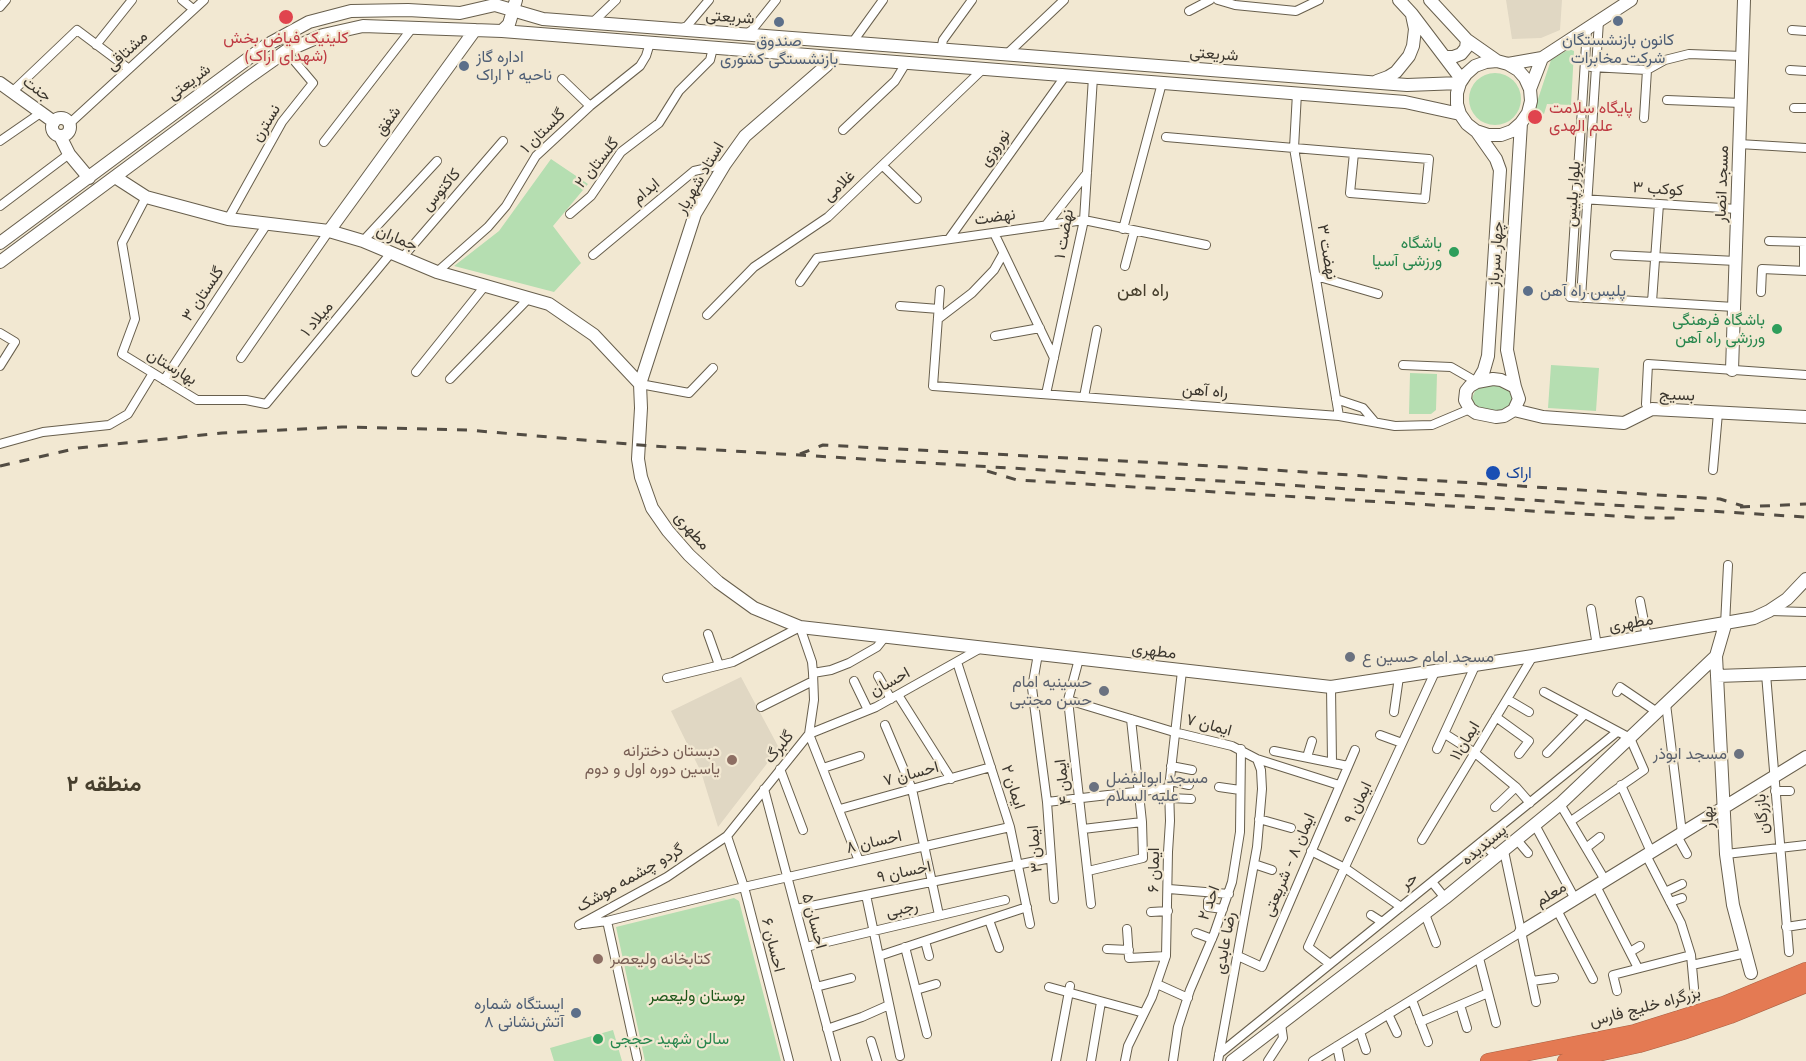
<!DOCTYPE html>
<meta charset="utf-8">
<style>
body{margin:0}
canvas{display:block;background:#f2e8d2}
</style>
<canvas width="1806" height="1061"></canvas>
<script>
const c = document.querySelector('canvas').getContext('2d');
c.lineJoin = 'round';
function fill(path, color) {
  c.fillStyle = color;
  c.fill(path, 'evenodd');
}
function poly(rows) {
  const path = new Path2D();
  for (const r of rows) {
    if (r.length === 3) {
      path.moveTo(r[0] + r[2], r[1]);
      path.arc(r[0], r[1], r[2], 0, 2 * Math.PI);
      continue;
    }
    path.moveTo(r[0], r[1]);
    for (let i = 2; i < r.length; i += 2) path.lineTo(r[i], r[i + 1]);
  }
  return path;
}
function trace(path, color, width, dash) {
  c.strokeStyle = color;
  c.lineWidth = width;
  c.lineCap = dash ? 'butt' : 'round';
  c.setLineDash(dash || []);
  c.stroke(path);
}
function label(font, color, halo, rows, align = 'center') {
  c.font = font + ' Mulish,Vazirmatn,sans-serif';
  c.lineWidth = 4.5;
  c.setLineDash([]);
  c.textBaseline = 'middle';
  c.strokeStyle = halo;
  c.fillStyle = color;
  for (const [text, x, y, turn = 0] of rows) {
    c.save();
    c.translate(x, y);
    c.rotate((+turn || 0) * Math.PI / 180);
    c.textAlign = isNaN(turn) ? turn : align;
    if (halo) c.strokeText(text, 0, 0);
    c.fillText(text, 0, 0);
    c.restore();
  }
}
const education = poly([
 [1506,0,1562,0,1560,30,1541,38,1512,39],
 [741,677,779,748,718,827,701,772,671,711]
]);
const green = poly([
 [1569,49,1574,51,1571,105,1547,104,1544,114,1534,111,1551,60],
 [1495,99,26],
 [551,159,588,184,553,226,581,263,554,292,454,266,499,231],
 [1551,365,1599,368,1596,411,1548,408],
 [1410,373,1437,374,1436,410,1431,414,1409,414],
 [1499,384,1509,390,1512,394,1513,398,1509,407,1492,413,1475,406,1472,398,1476,389,1480,386],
 [734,898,739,901,781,1061,645,1061,616,927],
 [613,1030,622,1061,554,1061,550,1048]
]);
const street = poly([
 [182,0,193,9],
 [1218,0,1235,5,1296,11,1319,0],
 [0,7,6,0],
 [1189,11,1210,0],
 [592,23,616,0],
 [680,29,687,26,709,0],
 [1587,29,1570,297,1734,307],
 [1792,30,1806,31],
 [745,35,752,30,776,0],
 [852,43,883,0],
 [96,45,132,0],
 [941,50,943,40,972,0],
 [1006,55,1064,0],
 [1591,67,1647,70,1665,60,1689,54,1742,56],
 [1790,70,1806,71],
 [562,79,590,106],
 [13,91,77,30,129,69],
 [1297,93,1294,148,1339,416],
 [1667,100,1741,103],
 [1794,108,1806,108],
 [1644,118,1647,70],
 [69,124,204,0],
 [843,130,895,81,906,63],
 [1166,137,1294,148,1354,153,1429,159,1425,199,1350,193,1354,153],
 [0,141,42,112],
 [324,142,413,27],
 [1739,144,1806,148],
 [883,166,917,199],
 [146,197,122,243,135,319,122,354,197,400,246,400,266,404,391,253],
 [1582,199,1737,209],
 [0,206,69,154],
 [570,214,591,196,621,152,659,123,679,91,710,60,713,48],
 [228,219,282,122,313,83,286,51],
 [1046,225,1087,173],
 [1123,229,1162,83],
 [994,233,1054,358],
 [949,239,1066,75],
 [363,241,437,161],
 [1769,241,1806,242],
 [593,255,694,171,725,164],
 [1615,255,1736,261],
 [402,258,503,141],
 [1125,266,1134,232],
 [1804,271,1804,242],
 [437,272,488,227,506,206,536,156,590,106,640,66,646,56,650,43],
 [1316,276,1378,294],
 [800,282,817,258,1084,220,1206,245],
 [940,290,933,386,1339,416,1395,426,1432,425,1470,409],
 [1761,292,1762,269,1806,271],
 [1581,298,1599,21],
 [1652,302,1659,204],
 [900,306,939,309],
 [707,315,754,267,828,217,983,69],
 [938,319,972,293,994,270,1003,254],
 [0,333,15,342,0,366],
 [995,336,1040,328],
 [241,358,329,231],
 [1403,365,1451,367,1477,382],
 [416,372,484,287],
 [450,379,528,299],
 [164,380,267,224],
 [640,384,689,393,713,368],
 [1046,394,1084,220,1093,77],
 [1084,397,1097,330],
 [1336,399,1363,408,1374,421],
 [1646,404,1648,364,1806,375],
 [0,444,43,432,109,425,128,414,153,373],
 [1713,470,1718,413],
 [1640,601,1647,637],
 [1591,609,1597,646],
 [1770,611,1806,612],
 [1725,625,1728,565],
 [708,634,719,665],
 [1038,654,1032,688,1047,802,1054,899],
 [1079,659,1068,700,1091,904],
 [957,662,1010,827,1030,924],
 [813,673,831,670,849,663,877,647,885,637],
 [1766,674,1789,952],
 [878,676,891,699],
 [854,681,868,710],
 [1331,687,1332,762],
 [1544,692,1630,738,1644,770,1571,821],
 [1617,692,1620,687,1657,712],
 [898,695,951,779],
 [1507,699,1529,712],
 [1068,700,1174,732,1232,746,1257,759,1339,785],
 [1666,704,1682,833],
 [761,707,813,681],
 [1394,712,1399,677],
 [1496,717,1529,741,1519,754],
 [885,725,912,789,939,915],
 [1445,734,1475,753,1516,787,1530,803],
 [1380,735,1402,743],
 [1437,749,1475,666],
 [1274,751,1348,766],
 [1547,753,1585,714],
 [1307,757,1312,741],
 [1171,766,1192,770],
 [823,768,860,756],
 [780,769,803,830],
 [1170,781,1189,785],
 [1621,785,1651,852],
 [1219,787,1240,790],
 [764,789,836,1061],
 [1775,791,1790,791],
 [1170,798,1191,799],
 [1047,802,1169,788],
 [1560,804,1605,880],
 [1495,807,1516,787],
 [840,809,991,767],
 [1259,819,1291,828],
 [1535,825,1575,899],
 [1083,829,1142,822],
 [727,836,744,887,789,1061],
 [1677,836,1687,854],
 [1422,840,1533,656],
 [1517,840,1528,853],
 [1481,842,1496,856],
 [1586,848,1600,837],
 [1311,851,1345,868,1401,907],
 [1504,851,1536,1002],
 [1726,854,1806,845],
 [1646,855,1681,923,1691,955,1694,988],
 [859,861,809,734,876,707,981,648],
 [1254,864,1272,870],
 [1088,871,1143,858,1142,822,1131,719],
 [1432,882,1445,898],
 [1596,886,1638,968],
 [1169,889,1229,894],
 [1665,892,1682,884],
 [866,895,900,1056],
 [1208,901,1208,907,1223,909],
 [1670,902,1682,898],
 [796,909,1051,858],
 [1557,910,1593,979],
 [1151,912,1168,911],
 [1425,914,1436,943],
 [1371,915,1382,922],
 [989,920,999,948],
 [607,921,637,1058],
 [584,924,607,921,744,887,1010,827],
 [579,925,667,877,727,836,809,734,814,700,813,673,812,662,800,627,733,662,667,678],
 [1786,927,1806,924],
 [1127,929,1129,958,1166,956],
 [1196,933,1212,939],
 [925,941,929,956],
 [806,947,1005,900],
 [905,947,927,1034],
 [1107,949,1129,950],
 [1630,952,1640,946],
 [879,956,1027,907],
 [1238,956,1262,967,1355,750],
 [1479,958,1496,1023],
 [1330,964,1308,947,1435,672],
 [1692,965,1746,953],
 [1532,981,1554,978],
 [1157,984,1188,998],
 [816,987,851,978],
 [1049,987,1144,1013],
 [916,990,936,984],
 [1617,991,1613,975,1691,955],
 [1412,1000,1428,1042],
 [1460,1005,1467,1028],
 [1388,1014,1397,1033],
 [1420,1022,1488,993],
 [827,1029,862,1017,889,1005],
 [1360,1032,1366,1050],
 [871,1041,877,1061],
 [1337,1046,1340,1061],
 [1219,1054,1617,732],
 [1056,1061,1070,986],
 [1091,1061,1101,1002],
 [1125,1061,1128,1046,1152,997,1166,956,1168,852,1170,821,1169,788,1182,671],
 [1173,1061,1178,1027,1190,990,1214,934,1232,882,1240,832,1241,749],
 [1218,1061,1257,847,1262,789,1261,770,1257,759],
 [1268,1061,1283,1038,1281,1024],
 [1313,1061,1521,932]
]);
const secondary = poly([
 [1399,0,1412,14,1462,80],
 [1430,0,1467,40,1497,61],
 [502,31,509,24,516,0],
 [828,57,827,65,745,136,725,164,695,214,640,384,641,408,638,459,641,477,652,508,668,531,689,555,718,582,754,608,800,627,1331,687,1533,656,1754,618,1769,611,1787,599,1806,579],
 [1446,57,1453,57,1461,54,1466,48,1467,40],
 [1508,64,1518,70,1525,78,1530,89,1531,101,1528,113,1521,123,1512,131,1501,135,1488,135,1476,131,1467,124,1460,114,1457,104,1457,93,1460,83,1466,74,1475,66,1486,62,1497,61,1508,64,1542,58,1631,0],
 [1377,81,1388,77,1396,72,1409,56,1413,46,1415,29,1412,15],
 [0,83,54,122],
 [1530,89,1542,58],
 [61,127,9],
 [60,136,69,154,89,178],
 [115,177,146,197,228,219,329,231,363,241,437,272,549,304,594,335,640,384],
 [329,231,475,30],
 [0,243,265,46,309,22,351,11,408,10,460,13,495,5,543,19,1407,85,1460,83],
 [0,262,248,78,286,51,323,35,363,26,502,31,1405,102,1460,114],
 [1732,370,1744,0],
 [1493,379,1501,380,1515,387,1519,399,1514,410,1504,416,1496,417,1476,413,1470,409,1465,400,1466,391,1470,386,1477,382,1493,379],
 [1477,382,1484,370,1488,356,1500,170,1496,159,1477,132],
 [1515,387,1507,350,1521,123],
 [1514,410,1543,417,1624,423,1652,409,1806,417],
 [1716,656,1726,854,1733,905,1751,973],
 [1717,676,1806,673],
 [1521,932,1806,757],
 [1232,1061,1445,898,1560,804,1716,656,1725,625]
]);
const highway = poly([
 [1488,1061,1635,1032,1724,1004,1806,970],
 [1565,1061,1639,1045,1686,1031,1730,1016,1806,985]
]);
const rail = poly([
 [800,454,823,445,1180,464,1720,499,1743,506],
 [0,466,78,448,222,433,342,427,468,430,652,446,1806,517],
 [987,471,1017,480,1649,518,1681,518],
 [1740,507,1806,504]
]);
const markers = [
 [286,17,8,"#e0444e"],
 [1618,21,6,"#5c6f8a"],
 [779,22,6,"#5c6f8a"],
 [464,66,6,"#5c6f8a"],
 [1535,117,8,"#e0444e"],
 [1454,252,6,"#2e9e5b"],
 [1528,291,6,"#5c6f8a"],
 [1777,329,6,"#2e9e5b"],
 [1493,473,8,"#1a4fb4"],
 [1350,657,6,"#6b7280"],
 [1104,691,6,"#6b7280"],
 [1739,754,6,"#6b7280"],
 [732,760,6,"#8d6e63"],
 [1094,787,6,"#6b7280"],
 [598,959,6,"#8d6e63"],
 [576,1013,6,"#5c6f8a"],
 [598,1039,6,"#2e9e5b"]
];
const streetNames = [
 ["شریعتی",730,17,4],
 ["مشتاقی",127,51,-43],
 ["شریعتی",1214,54,4],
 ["شریعتی",189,82,-37],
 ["جنت",37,89,36],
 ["شفق",388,121,-54],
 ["نسترن",266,123,-58],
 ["گلستان ۱",543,131,-45],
 ["نوروزی",995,148,-55],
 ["گلستان ۲",597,163,-51],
 ["استاد شهریار",700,178,-60],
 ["مسجد انصار",1722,184,-88],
 ["غلامی",839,186,-43],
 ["کوکب ۳",1658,189,4],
 ["کاکتوس",441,190,-49],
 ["ابدام",646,191,-40],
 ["بلوار پلیس",1573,194,-86],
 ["نهضت",995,217,-8],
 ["نهضت ۱",1064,234,-80],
 ["جماران",397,238,23],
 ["نهضت ۳",1327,252,80],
 ["چهار سرباز",1496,254,-86],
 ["گلستان ۳",203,294,-56],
 ["میلاد ۱",317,319,-50],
 ["بهارستان",172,367,31],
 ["راه آهن",1205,391,4],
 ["بسیج",1677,395,2],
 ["مطهری",692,531,49],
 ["مطهری",1631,623,-9],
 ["مطهری",1154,651,7],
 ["احسان",890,682,-29],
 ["ایمان ۷",1209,725,15],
 ["ایمان۱۱",1465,741,-59],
 ["گلبرگ",779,747,-51],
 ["احسان ۷",911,774,-15],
 ["ایمان ۴",1063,782,-97],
 ["ایمان ۲",1013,787,72],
 ["ایمان ۹",1358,803,-65],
 ["بازرگان",1762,814,-95],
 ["بهار",1708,817,-92],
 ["احسان ۸",874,842,-13],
 ["پسندیده",1484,845,-40],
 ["ایمان ۳",1035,849,-95],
 ["ایمان ۸ - شریعتی",1289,865,-67],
 ["ایمان ۶",1154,870,-90],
 ["احسان ۹",904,872,-12],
 ["گردو چشمه موشک",630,878,-30],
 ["حر",1409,881,-39],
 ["معلم",1551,894,-32],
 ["احد ۲",1209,903,-70],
 ["رجبی",902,909,-13],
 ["احسان ۵",814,921,75],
 ["رضا عابدی",1225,943,-80],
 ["احسان ۶",773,945,76],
 ["بزرگراه خلیج فارس",1645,1007,-15]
];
const healthNames = [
 ["کلینیک فیاض بخش",286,38],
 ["(شهدای اراک)",286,56],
 ["پایگاه سلامت",1549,108,"left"],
 ["علم الهدی",1549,126,"left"]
];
const serviceNames = [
 ["کانون بازنشستگان",1618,40],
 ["شرکت مخابرات",1618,58],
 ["صندوق",779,41],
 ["بازنشستگی کشوری",779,59],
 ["اداره گاز",476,57,"left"],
 ["ناحیه ۲ اراک",476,75,"left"],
 ["پلیس راه آهن",1540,291,"left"],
 ["ایستگاه شماره",564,1004,"right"],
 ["۸ آتش‌نشانی",564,1022,"right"]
];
const leisureNames = [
 ["باشگاه",1442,243],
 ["ورزشی آسیا",1442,261],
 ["باشگاه فرهنگی",1765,320],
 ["ورزشی راه آهن",1765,338],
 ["سالن شهید حججی",610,1039,"left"]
];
const transitNames = [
 ["اراک",1506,473]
];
const worshipNames = [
 ["مسجد امام حسین ع",1362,657],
 ["حسینیه امام",1092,682,"right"],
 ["حسن مجتبی",1092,700,"right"],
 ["مسجد ابوذر",1727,754,"right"],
 ["مسجد ابوالفضل",1106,778],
 ["علیه السلام",1106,796]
];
const educationNames = [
 ["دبستان دخترانه",720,751],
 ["یاسین دوره اول و دوم",720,769],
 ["کتابخانه ولیعصر",610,959,"left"]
];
const parkNames = [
 ["بوستان ولیعصر",697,996]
];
const neighbourhoodNames = [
 ["راه اهن",1143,291]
];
const districtNames = [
 ["منطقه ۲",104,784]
];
fill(education, '#e0d7c3');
fill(green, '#b5deb1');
trace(street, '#685f4d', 10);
trace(secondary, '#685f4d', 14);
trace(highway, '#a96246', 16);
trace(street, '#fff', 8);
trace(secondary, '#fff', 12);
trace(highway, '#e47a53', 15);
trace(rail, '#524c43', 3, [10, 10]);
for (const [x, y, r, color] of markers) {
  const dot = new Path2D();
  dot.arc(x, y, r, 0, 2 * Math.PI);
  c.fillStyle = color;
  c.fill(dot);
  trace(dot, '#f2e8d2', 2);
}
label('16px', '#3b362e', '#f2e8d2', streetNames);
label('16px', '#be3a42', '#f2e8d2', healthNames);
label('16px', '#4e5e75', '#f2e8d2', serviceNames);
label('16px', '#27864d', '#f2e8d2', leisureNames, 'right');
label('16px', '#164399', '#f2e8d2', transitNames, 'left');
label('16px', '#5b616d', '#f2e8d2', worshipNames, 'left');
label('16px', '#785e54', '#f2e8d2', educationNames, 'right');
label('16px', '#1d581a', '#f2e8d2', parkNames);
label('18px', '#463e2c', '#f2e8d2', neighbourhoodNames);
label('bold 22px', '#463e2c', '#f2e8d2', districtNames);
</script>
